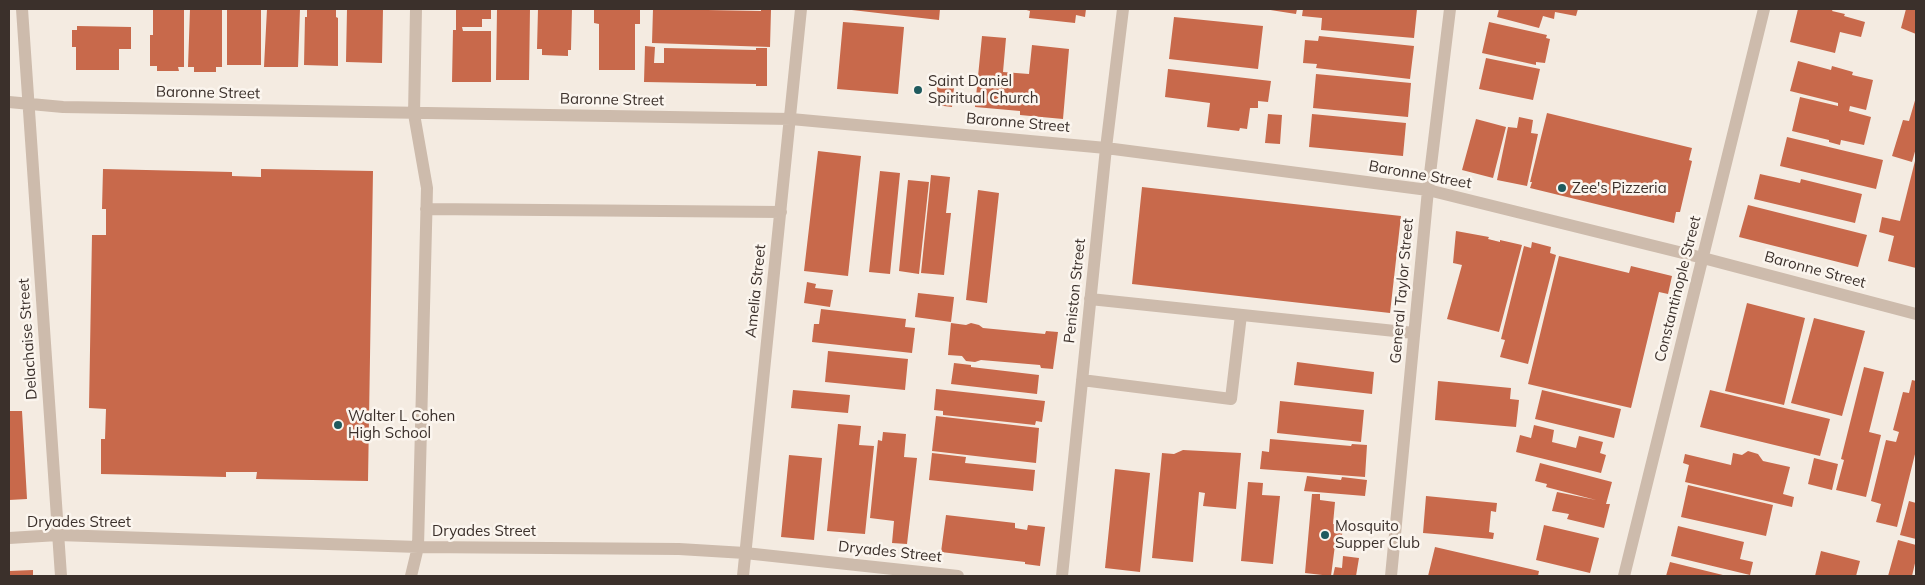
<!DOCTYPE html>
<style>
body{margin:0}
#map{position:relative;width:1925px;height:585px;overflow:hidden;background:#f4ebe1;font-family:Mulish,sans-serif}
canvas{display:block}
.frame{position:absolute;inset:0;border:10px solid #3b302b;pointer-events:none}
</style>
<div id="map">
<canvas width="1925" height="585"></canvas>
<div class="frame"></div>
</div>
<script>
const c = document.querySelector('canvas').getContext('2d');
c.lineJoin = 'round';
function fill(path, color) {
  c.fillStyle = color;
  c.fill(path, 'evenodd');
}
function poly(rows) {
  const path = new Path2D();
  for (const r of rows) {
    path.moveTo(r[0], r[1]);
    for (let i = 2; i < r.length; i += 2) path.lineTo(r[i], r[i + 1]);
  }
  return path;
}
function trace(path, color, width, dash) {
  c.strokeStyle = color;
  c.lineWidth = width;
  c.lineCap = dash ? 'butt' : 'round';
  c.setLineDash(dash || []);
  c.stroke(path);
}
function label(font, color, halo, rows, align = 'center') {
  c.font = font + ' Mulish,sans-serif';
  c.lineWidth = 5;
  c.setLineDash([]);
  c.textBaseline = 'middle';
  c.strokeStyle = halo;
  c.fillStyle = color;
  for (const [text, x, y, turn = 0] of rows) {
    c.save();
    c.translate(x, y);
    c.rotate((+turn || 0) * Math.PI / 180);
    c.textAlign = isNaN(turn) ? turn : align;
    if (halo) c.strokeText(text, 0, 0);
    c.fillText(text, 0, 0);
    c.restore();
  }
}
const building = poly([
 [153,9,184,9,184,67,178,67,179,71,157,71,157,66,150,66,150,35,153,35],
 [190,9,222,9,222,67,216,67,216,72,194,72,194,67,188,67],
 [227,9,261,9,261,65,227,65],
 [267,9,300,9,298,67,264,67],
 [307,9,336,9,336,17,338,18,338,66,304,65,305,17,307,17],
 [347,9,383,9,382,63,346,62],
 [456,9,491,9,491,19,482,19,482,27,462,27,463,31,491,31,491,82,452,82,453,30,456,30],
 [497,9,530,9,529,80,496,80],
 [538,9,572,9,571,50,568,50,568,56,542,55,542,49,537,49],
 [594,9,640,9,640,24,635,24,635,70,599,70,599,24,594,23],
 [653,9,761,11,761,9,771,10,770,47,652,43],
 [843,9,940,9,939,20],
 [1023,9,1086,9,1085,17,1076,15,1075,23,1029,18,1030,11],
 [1264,9,1297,9,1296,14],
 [1303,9,1417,9,1414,38,1321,30,1322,18,1302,16],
 [1499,9,1578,9,1576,16,1555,12,1554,19,1543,16,1539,28,1497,17],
 [1798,9,1833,9,1832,11,1845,14,1844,16,1865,22,1861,37,1840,32,1835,53,1790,42],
 [1906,9,1916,9,1916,34,1901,28],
 [1174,17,1263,26,1258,69,1169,59],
 [843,22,904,27,898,94,837,89],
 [1489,22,1547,35,1546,38,1550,39,1545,63,1536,62,1536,65,1482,53],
 [77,26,131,27,131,49,119,49,119,70,76,70,76,47,72,47,72,30,77,30],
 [982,36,1006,38,1003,72,1029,74,1032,45,1069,49,1063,119,1020,115,1020,111,975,107],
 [1319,36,1414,46,1410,79,1316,68,1317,64,1303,63,1305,40,1318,41],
 [645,46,655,47,654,63,664,63,664,48,756,50,756,48,767,48,767,86,756,86,756,84,644,82],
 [1486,58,1540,69,1533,100,1479,89],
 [1798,61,1831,70,1832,66,1853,72,1852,75,1873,80,1866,110,1850,106,1849,111,1871,117,1864,145,1841,140,1840,145,1829,142,1829,140,1792,131,1800,97,1838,106,1838,103,1790,91],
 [1168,69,1271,81,1268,102,1258,101,1258,108,1250,108,1247,129,1240,128,1239,131,1207,127,1210,103,1165,97],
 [1316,74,1411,83,1408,117,1313,108],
 [938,76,955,78,952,107,936,105],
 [1916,97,1916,148,1912,162,1892,156,1903,120,1909,121],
 [1547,113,1692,148,1689,160,1692,161,1680,212,1676,212,1674,223,1530,188,1532,182,1530,182],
 [1268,114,1282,115,1280,144,1265,143],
 [1312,114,1406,123,1403,156,1309,147],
 [1519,117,1533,120,1531,133,1538,134,1527,186,1497,180,1508,127,1517,128],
 [1476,119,1506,127,1493,178,1462,170],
 [1787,137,1883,160,1876,189,1780,166],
 [818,151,861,156,848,276,804,271],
 [1916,157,1916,268,1888,261,1894,236,1879,232,1882,217,1900,221],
 [103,169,232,172,232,176,261,177,261,169,373,171,368,481,256,479,257,472,226,472,226,477,101,474,101,439,105,439,106,409,89,408,92,235,106,235,106,209,102,209],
 [880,171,900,173,890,274,869,272],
 [1760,174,1800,183,1801,179,1862,194,1855,223,1754,199],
 [931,175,950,177,946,213,951,213,944,275,921,273],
 [908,180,929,182,919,274,899,271],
 [1142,187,1401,216,1390,313,1132,284],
 [978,190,999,193,987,303,966,300],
 [1748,205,1867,235,1858,267,1739,237],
 [1456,231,1489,237,1488,239,1500,242,1500,240,1522,245,1499,332,1447,319,1462,265,1453,263],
 [1532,242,1551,247,1550,253,1556,255,1528,364,1500,357,1505,340,1501,339,1524,246,1531,248],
 [1559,256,1629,273,1631,266,1672,276,1668,294,1659,292,1631,408,1528,384],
 [807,282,816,284,815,288,833,290,830,307,804,303],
 [918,293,954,297,951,322,915,317],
 [1747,303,1805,318,1784,405,1725,391],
 [821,309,906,319,905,327,915,328,912,353,812,342,814,324,819,324],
 [1814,318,1865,331,1842,416,1791,403],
 [951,323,966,325,971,323,979,325,983,328,1045,334,1046,331,1058,332,1053,369,1041,368,1040,365,981,360,975,362,966,361,962,356,948,355],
 [828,351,908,359,905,390,825,382],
 [1297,362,1374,372,1372,394,1294,385],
 [954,363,971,365,971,367,1039,375,1037,394,951,384],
 [1864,367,1884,372,1869,432,1881,435,1866,497,1836,490,1844,460,1841,459],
 [1912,380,1916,381,1916,450,1897,527,1876,522,1881,504,1871,501,1886,440,1896,442,1899,432,1893,430,1903,392,1909,393],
 [1438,381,1511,388,1510,399,1519,400,1516,427,1435,420],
 [936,389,1045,401,1042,422,1036,421,1035,425,943,415,943,411,934,410],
 [793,390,850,395,848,413,791,408],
 [1542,390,1621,409,1614,438,1535,419],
 [1710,390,1830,419,1820,456,1700,427],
 [1280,401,1364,410,1361,442,1277,433],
 [9,411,22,411,27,499,9,500],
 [936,416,1039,428,1036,463,932,451],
 [838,424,861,426,859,445,874,446,865,534,827,531],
 [1534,425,1554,430,1552,442,1576,448,1579,436,1603,442,1600,453,1606,455,1601,473,1516,452,1520,435,1531,438],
 [883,432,906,434,904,457,917,458,907,544,892,543,894,521,870,518,878,440,882,441],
 [1270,439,1351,446,1352,444,1367,445,1365,477,1260,469,1262,451,1269,452],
 [1183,450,1241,453,1236,509,1203,506,1205,493,1199,492,1193,562,1152,558,1162,453,1174,454],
 [1748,451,1758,454,1763,461,1790,467,1783,494,1794,497,1792,507,1685,482,1689,465,1683,463,1685,454,1731,465,1733,453,1742,455],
 [932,453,966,457,965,463,1035,470,1033,491,929,480],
 [789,455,822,458,814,540,781,537],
 [1814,458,1838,464,1832,490,1808,484],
 [1540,463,1612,482,1606,504,1610,504,1604,528,1567,519,1569,514,1552,511,1557,492,1596,500,1546,487,1547,484,1535,481],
 [1115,469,1150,473,1140,572,1105,568],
 [1307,476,1341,480,1342,477,1367,480,1365,496,1304,491],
 [1248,482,1263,483,1262,495,1280,496,1273,564,1241,561],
 [1688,485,1773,505,1766,536,1681,517],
 [1312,494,1320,494,1320,500,1335,502,1333,524,1343,525,1341,546,1335,545,1331,576,1305,573],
 [1426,496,1497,503,1496,512,1491,511,1489,532,1494,533,1493,539,1423,533],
 [1909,501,1916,503,1916,539,1900,535],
 [946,515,1015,523,1015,528,1027,530,1028,525,1045,527,1040,566,1025,564,1025,562,941,552],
 [1544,525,1599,538,1590,573,1536,560],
 [1678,526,1744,542,1740,559,1753,562,1750,575,1671,556],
 [1898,540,1916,545,1916,559,1912,576,1888,576],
 [1435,547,1539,571,1538,576,1428,576],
 [1821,551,1860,561,1856,576,1815,576],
 [1343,556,1359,558,1356,576,1333,576,1335,567,1342,568],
 [1670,562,1727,576,1666,576],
 [33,570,33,576,9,576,9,571]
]);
const minor = poly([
 [22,9,61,576],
 [9,102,63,107,791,119,1106,148,1428,190,1703,258,1916,314],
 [426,209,781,212],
 [1090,299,1414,333],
 [1082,380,1231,399,1241,315],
 [9,538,58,535,418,547,679,549,745,553,958,576],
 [411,576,418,547,427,188,414,114,416,9],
 [743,576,801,9],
 [1062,576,1106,148,1123,9],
 [1391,576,1428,190,1450,9],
 [1624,576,1764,9]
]);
const markers = [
 [918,90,5,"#1f5a5e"],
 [1562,188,5,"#1f5a5e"],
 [338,425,5,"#1f5a5e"],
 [1325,535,5,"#1f5a5e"]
];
const poiNames = [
 ["Saint Daniel",928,81],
 ["Spiritual Church",928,98],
 ["Zee's Pizzeria",1572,188],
 ["Walter L Cohen",348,416],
 ["High School",348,433],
 ["Mosquito",1335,526],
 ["Supper Club",1335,543]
];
const streetNames = [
 ["Baronne Street",208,93,1],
 ["Baronne Street",612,100,1],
 ["Baronne Street",1018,123,5],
 ["Baronne Street",1420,175,10],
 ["Baronne Street",1815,270,15],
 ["Constantinople Street",1678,289,-76],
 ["Amelia Street",756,291,-84],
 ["Peniston Street",1075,291,-84],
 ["General Taylor Street",1402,291,-85],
 ["Delachaise Street",28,339,-94],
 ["Dryades Street",79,522],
 ["Dryades Street",484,531],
 ["Dryades Street",890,552,6]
];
fill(building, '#c8694b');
trace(minor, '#cdbbac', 12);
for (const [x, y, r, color] of markers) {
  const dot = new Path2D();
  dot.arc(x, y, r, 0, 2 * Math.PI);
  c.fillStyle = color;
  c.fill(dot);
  trace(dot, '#fbf5ee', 2);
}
label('15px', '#3b302b', '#fbf5ee', poiNames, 'left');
label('15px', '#3b302b', '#fbf5ee', streetNames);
</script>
